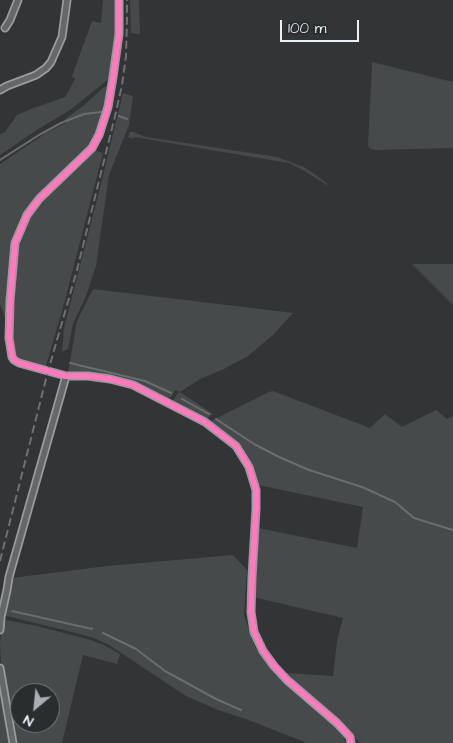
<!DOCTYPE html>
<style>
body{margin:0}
#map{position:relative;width:453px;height:743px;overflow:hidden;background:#333435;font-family:"Architects Daughter",sans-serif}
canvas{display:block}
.north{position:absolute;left:10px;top:683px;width:50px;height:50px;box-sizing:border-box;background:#2a2d2e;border:1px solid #767b7f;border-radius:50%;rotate:208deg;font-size:14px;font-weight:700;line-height:20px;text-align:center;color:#e8f1f8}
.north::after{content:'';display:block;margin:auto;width:18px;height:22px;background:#a9afb4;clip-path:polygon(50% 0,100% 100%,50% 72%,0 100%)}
.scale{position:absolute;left:280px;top:20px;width:79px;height:22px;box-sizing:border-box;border:2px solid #e8f1f8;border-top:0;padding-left:6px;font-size:15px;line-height:18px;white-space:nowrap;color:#e8f1f8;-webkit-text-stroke:4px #2a2d2e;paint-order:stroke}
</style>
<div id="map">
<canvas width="453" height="743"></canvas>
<div class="north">N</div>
<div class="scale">100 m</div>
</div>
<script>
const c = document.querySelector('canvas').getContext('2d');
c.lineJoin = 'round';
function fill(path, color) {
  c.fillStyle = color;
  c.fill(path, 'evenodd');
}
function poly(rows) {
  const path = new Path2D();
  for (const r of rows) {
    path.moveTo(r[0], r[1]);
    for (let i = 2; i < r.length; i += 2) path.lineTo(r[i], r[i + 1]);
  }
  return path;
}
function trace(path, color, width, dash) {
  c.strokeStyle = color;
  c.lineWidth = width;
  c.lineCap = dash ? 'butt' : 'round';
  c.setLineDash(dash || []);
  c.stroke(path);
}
const green = poly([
 [103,0,117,0,117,13,114,63,110,78,70,110,40,128,0,155,0,134,5,132,17,115,31,109,65,97,75,79,72,76,92,21,101,23],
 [130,0,139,0,140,34,131,33],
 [372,62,453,82,453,148,376,150,371,149,368,146],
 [107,86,103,113,98,130,90,148,37,198,26,211,18,227,12,244,6,320,0,304,0,164,46,133,66,123,65,119,83,106,103,88],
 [123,93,133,96,129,125,109,175,96,266,86,296,73,324,68,349,62,352,64,328,101,184],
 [130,132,133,132,146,137,277,157,304,167,313,173,328,184,327,185,303,170,289,163,134,137,132,139,128,137],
 [93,150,103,153,64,304,45,369,17,360,11,352,11,331,19,240,23,226,34,211],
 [412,264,453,264,453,305],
 [93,289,277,311,293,313,273,335,248,356,224,369,200,379,180,392,213,414,204,420,172,402,179,392,175,390,172,396,168,399,132,383,89,373,68,373,77,321],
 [273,391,370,428,385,414,402,427,436,410,447,419,453,416,453,743,361,743,283,674,275,665,286,673,333,676,337,641,343,618,253,597,254,565,258,528,357,548,363,507,258,485,251,465,209,422,269,392],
 [233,555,247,570,244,616,256,648,276,674,334,723,342,734,346,743,307,743,246,719,218,710,186,696,109,645,94,638,72,632,6,616,5,610,11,578,107,566],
 [6,620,37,626,91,640,104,645,120,654,117,664,83,655,62,743,15,743,1,664,0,642,3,622],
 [20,693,50,693,50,723,20,723],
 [0,681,11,743,0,743]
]);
const stream = poly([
 [119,116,127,119],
 [0,160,39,135,61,123,84,114,101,112],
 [70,363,145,381,171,393],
 [182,399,209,414],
 [216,419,254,444,279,457,309,470,362,487,395,502,414,518,453,530],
 [12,611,92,629],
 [103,633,136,649,165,671,216,699,241,710]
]);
const street = poly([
 [119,0,119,34,113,77,108,107,99,135,92,148,39,199,27,215,15,243,10,301,9,338,12,357,14,360,19,363,66,376,88,376,110,379,133,385,205,422,236,446,249,467,256,490,256,509,252,577,251,612,254,632,263,651,274,666,287,680,337,723,350,737,351,743],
 [5,28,10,20,18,0],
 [0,90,7,86,36,75,46,68,51,62,62,37,67,0],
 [0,630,1,617,7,590,9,577,66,376],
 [0,668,13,743]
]);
const rail = poly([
 [0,561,47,375,77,270,116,112,122,85,126,56,127,20,127,0]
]);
const cycleway = poly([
 [119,0,119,34,113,77,108,107,99,135,92,148,39,199,27,215,15,243,10,301,9,338,12,357,14,360,19,363,66,376,88,376,110,379,133,385,205,422,236,446,249,467,256,490,256,509,252,577,251,612,254,632,263,651,274,666,287,680,337,723,350,737,351,743]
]);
fill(green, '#464a4b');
trace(stream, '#696d70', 2);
trace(street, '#999b9e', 9);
trace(street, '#64686b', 5.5);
trace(rail, '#6e7071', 2, [8, 4]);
trace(cycleway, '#fd7abc', 6);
</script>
